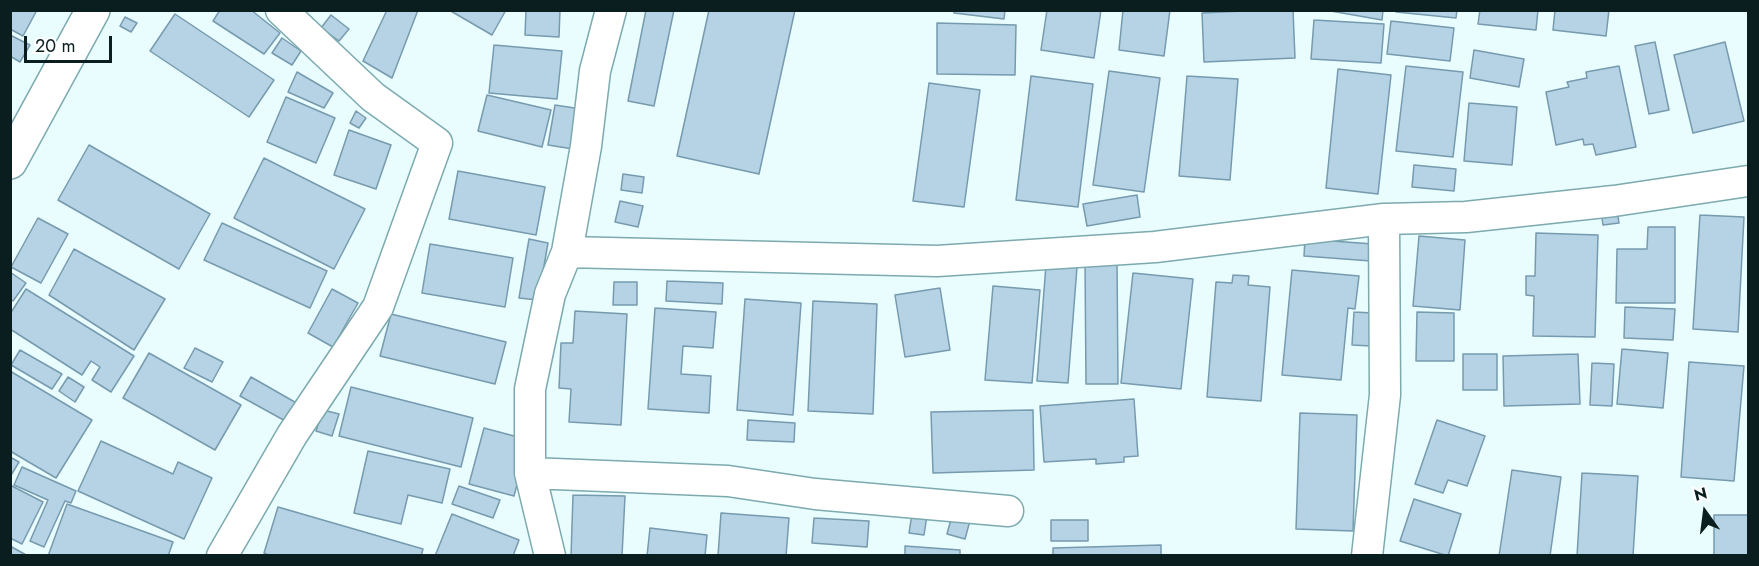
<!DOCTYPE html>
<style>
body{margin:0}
#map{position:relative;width:1759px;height:566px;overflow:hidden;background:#e9fcfe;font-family:Jost,sans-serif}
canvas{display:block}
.frame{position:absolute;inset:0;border:12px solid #0a1d1f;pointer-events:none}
.north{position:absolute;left:1675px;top:482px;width:60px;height:60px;-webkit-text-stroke:4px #fff;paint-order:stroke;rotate:346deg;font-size:16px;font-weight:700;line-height:24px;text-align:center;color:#0a1d1f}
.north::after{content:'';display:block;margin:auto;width:21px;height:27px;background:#0a1d1f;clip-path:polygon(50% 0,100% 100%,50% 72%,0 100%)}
.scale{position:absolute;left:24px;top:36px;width:88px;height:27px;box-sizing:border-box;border:3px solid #0a1d1f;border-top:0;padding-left:8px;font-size:18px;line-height:21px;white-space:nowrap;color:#0a1d1f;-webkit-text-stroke:4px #fff;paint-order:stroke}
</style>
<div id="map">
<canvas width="1759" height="566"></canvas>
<div class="frame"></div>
<div class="north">N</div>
<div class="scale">20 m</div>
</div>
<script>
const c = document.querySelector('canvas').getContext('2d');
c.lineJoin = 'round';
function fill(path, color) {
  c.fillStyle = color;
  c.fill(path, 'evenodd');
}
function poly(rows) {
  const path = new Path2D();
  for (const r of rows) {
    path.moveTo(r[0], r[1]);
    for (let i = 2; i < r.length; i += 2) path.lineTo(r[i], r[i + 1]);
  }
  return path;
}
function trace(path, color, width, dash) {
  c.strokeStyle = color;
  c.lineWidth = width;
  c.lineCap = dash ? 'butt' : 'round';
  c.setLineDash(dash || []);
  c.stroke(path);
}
const building = poly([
 [10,10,37,10,23,36,10,29,10,10],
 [220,10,251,10,280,33,264,54,213,21,220,10],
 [387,10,418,10,392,78,363,61,387,10],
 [449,10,506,10,492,35,449,10],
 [526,10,560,10,559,37,525,35,526,10],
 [646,10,674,10,654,106,628,101,646,10],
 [709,10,795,10,759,174,677,156,709,10],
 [954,10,1005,10,1004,19,954,13,954,10],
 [1047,10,1101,10,1094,58,1041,50,1047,10],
 [1123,10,1170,10,1164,56,1119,50,1123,10],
 [1264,10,1293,10,1295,58,1204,62,1202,13,1264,10],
 [1325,10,1383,10,1382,20,1325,10],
 [1396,10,1457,10,1456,18,1396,12,1396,10],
 [1480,10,1538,10,1536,30,1478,24,1480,10],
 [1555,10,1609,10,1606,36,1553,30,1555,10],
 [175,14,274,80,249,117,150,51,175,14],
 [331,15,349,29,339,41,321,28,331,15],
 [125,17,137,23,131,32,120,26,125,17],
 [1314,20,1384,24,1381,63,1311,59,1314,20],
 [1391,21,1454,28,1450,61,1387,54,1391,21],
 [937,23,1016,25,1015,75,937,74,937,23],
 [10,35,30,45,20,62,10,56,10,35],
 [282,38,301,51,292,65,272,53,282,38],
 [1655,42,1669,110,1649,114,1635,46,1655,42],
 [1725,42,1744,121,1693,133,1674,55,1725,42],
 [494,45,562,51,557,99,489,93,494,45],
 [1474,50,1524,59,1519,87,1470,78,1474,50],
 [1406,66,1463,72,1453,157,1396,151,1406,66],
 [1619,66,1636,147,1596,155,1593,144,1584,145,1583,139,1556,145,1546,92,1569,87,1567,82,1587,78,1586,72,1619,66],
 [1338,69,1391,75,1378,194,1326,188,1338,69],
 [1109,71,1160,78,1144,192,1093,185,1109,71],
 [297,72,333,93,324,108,288,92,297,72],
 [1031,76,1093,84,1078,207,1016,200,1031,76],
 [1187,76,1238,79,1230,180,1179,176,1187,76],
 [929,83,980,90,964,207,913,201,929,83],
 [487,95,551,110,542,147,478,131,487,95],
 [286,97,335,118,316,163,267,142,286,97],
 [1469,103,1517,107,1512,165,1464,161,1469,103],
 [555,105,581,109,573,149,548,145,555,105],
 [356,111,366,118,359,128,350,123,356,111],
 [349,130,391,145,376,189,334,175,349,130],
 [89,145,210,214,179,269,58,200,89,145],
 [264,158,365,209,334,269,234,218,264,158],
 [1414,165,1456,169,1454,191,1412,187,1414,165],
 [458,171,545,187,536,235,449,219,458,171],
 [623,174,644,177,642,193,621,190,623,174],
 [1137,195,1140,217,1087,226,1083,204,1137,195],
 [620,201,643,206,638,227,615,222,620,201],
 [1616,203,1619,223,1603,225,1600,205,1616,203],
 [1700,215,1744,217,1738,332,1693,329,1700,215],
 [38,218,68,234,41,283,11,267,38,218],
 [222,223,327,271,310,308,204,260,222,223],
 [1648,227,1675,227,1675,303,1616,303,1617,249,1647,249,1648,227],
 [1536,233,1598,235,1595,337,1533,336,1534,296,1526,295,1526,276,1535,276,1536,233],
 [1419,236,1465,240,1460,310,1413,306,1419,236],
 [529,239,548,243,538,300,519,298,529,239],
 [1305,239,1373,244,1371,261,1304,256,1305,239],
 [430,244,513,258,505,307,422,293,430,244],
 [74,249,165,299,134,350,49,295,74,249],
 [1085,261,1117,261,1118,384,1086,384,1085,261],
 [1046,265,1077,267,1068,383,1037,381,1046,265],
 [1292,270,1359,276,1355,309,1348,308,1341,380,1282,375,1292,270],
 [10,272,26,283,13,301,10,299,10,272],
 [1133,273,1193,279,1181,389,1121,383,1133,273],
 [1233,275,1249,276,1248,285,1270,287,1261,401,1207,397,1216,282,1232,283,1233,275],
 [667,281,723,283,722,304,666,301,667,281],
 [614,282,637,282,637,305,613,305,614,282],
 [993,286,1040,290,1032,383,985,380,993,286],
 [940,288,950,350,905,357,895,295,940,288],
 [26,289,134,356,111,392,92,380,100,367,91,361,82,375,10,329,10,314,26,289],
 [332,289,358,303,333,347,308,333,332,289],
 [745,299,801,303,793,415,737,410,745,299],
 [813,301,877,304,873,414,808,411,813,301],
 [1625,307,1675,309,1673,340,1624,338,1625,307],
 [655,308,716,312,713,348,683,346,681,374,711,376,709,413,648,409,655,308],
 [575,311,627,314,621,425,569,422,571,389,559,388,561,343,573,343,575,311],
 [1354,312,1373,313,1371,346,1352,345,1354,312],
 [1417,312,1454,313,1454,361,1416,361,1417,312],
 [391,314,506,342,495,384,380,356,391,314],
 [195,348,223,362,212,382,184,368,195,348],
 [1622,349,1668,353,1663,408,1617,404,1622,349],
 [20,350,62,374,52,389,11,365,20,350],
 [149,353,241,405,215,450,123,398,149,353],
 [1463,354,1497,354,1497,390,1463,390,1463,354],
 [1578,354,1580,404,1504,406,1503,356,1578,354],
 [1689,362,1744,366,1734,481,1681,477,1689,362],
 [1592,363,1614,364,1612,406,1590,405,1592,363],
 [10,371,92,420,56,478,10,451,10,371],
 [68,377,84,387,75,402,59,391,68,377],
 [251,377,300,405,289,423,240,396,251,377],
 [351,387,473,418,461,467,339,436,351,387],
 [1134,399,1138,456,1124,457,1124,462,1096,464,1096,459,1044,462,1040,406,1134,399],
 [323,410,339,414,332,436,316,431,323,410],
 [1033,410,1034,470,933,473,931,412,1033,410],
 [1300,413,1357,415,1353,531,1296,529,1300,413],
 [748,420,795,423,794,442,747,440,748,420],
 [1437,420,1485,436,1467,486,1448,480,1443,493,1415,484,1437,420],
 [484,428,529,440,514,496,469,484,484,428],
 [101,441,173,474,178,462,212,478,184,539,78,491,101,441],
 [368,451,450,469,442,503,408,495,401,524,354,513,368,451],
 [10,457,19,462,10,477,10,457],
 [22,467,76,491,71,503,65,501,44,547,30,541,48,500,14,485,22,467],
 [1512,470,1561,477,1550,556,1499,556,1512,470],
 [1582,473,1638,476,1633,556,1577,556,1582,473],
 [10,485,43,502,22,544,10,538,10,485],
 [459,486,500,500,493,518,452,504,459,486],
 [573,495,625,496,622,556,571,556,573,495],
 [1414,499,1461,514,1448,556,1400,541,1414,499],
 [67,504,173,542,168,556,48,556,67,504],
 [278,507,423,549,421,556,271,556,264,553,278,507],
 [913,507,928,509,924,535,909,533,913,507],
 [953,512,971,517,965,539,947,534,953,512],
 [721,513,789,518,786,556,718,556,721,513],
 [452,514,519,540,513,556,435,556,452,514],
 [1714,515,1748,515,1748,556,1714,556,1714,515],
 [814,518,869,521,867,547,812,543,814,518],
 [1051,520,1088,520,1088,541,1051,541,1051,520],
 [650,528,707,535,705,556,647,556,650,528],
 [1161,545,1161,556,1053,556,1053,548,1161,545],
 [10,546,28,556,10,556,10,546],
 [905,546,960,550,960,556,905,556,905,546]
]);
const minor = poly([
 [567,252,937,261,1155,247,1384,219,1466,217,1614,201,1748,181],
 [530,473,728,481,815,494,1008,511],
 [222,556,292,435,378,307,437,143,373,97,281,10],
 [550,556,530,473,530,389,550,294,567,252,586,146,595,71,611,10],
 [1367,556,1385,395,1384,219]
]);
const secondary = poly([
 [10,162,93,10]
]);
fill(building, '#b5d3e5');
trace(building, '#769aae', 1.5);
trace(minor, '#7caaaf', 33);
trace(secondary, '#7caaaf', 36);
trace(minor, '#fff', 30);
trace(secondary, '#fff', 33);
</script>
